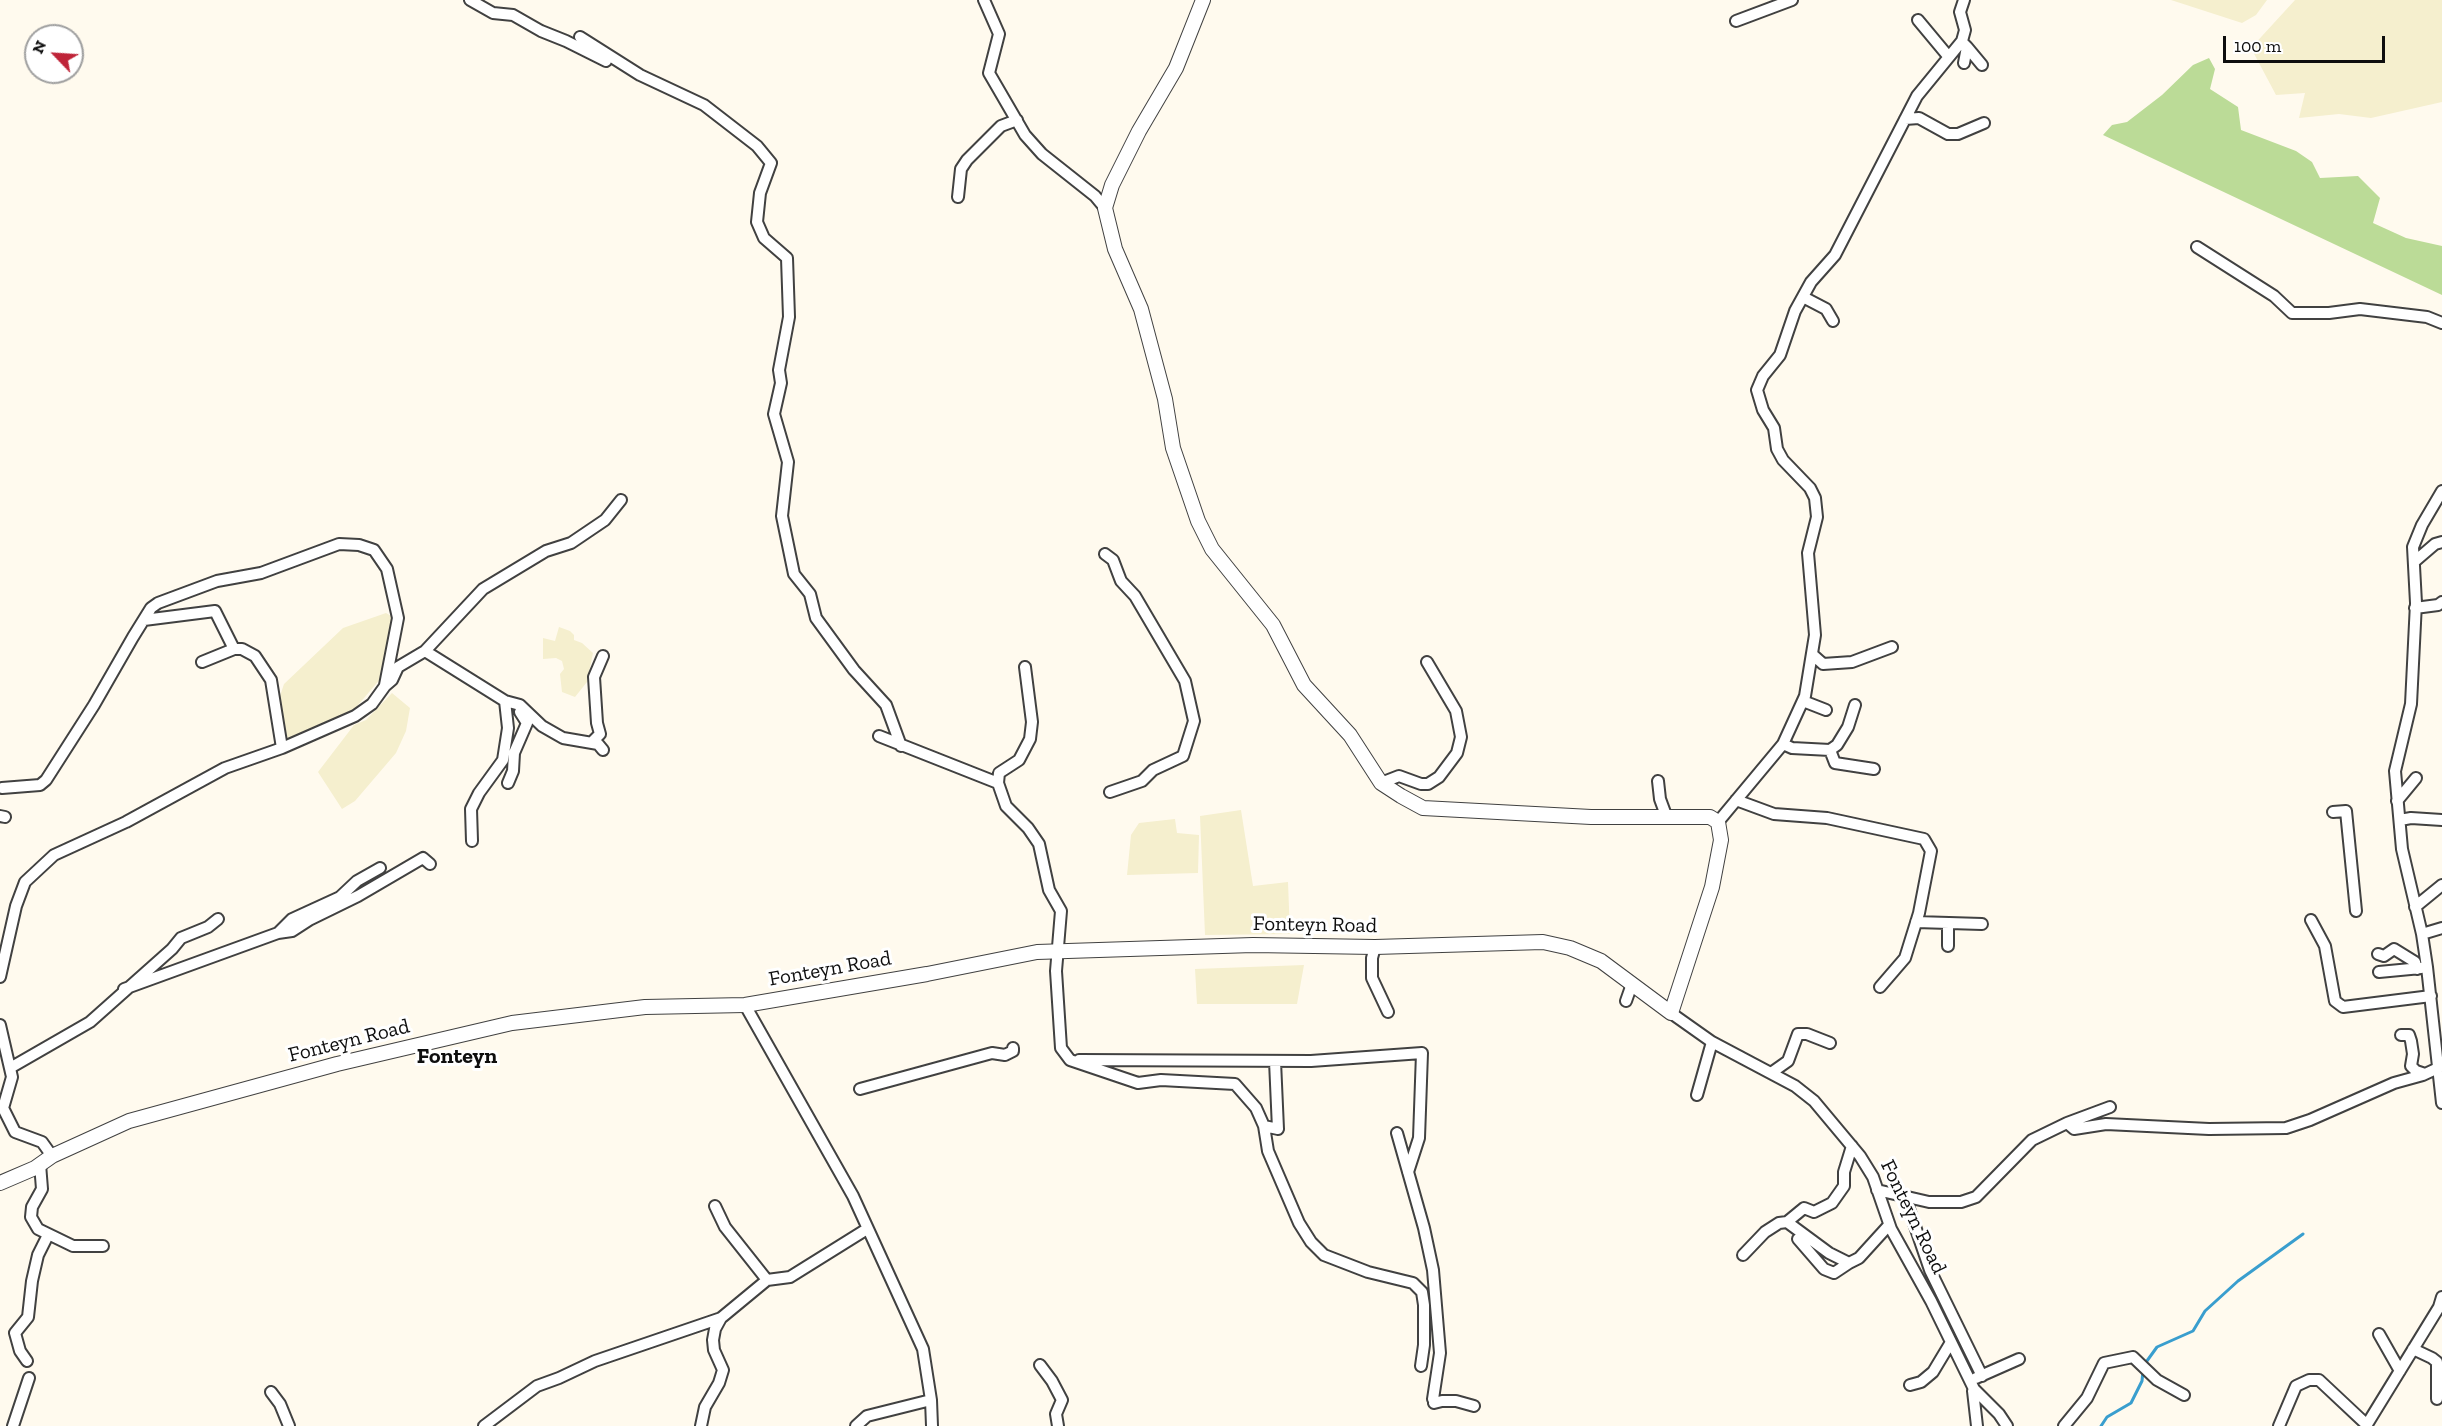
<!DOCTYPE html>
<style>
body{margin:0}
#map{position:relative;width:2442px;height:1426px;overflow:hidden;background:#fffaee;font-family:"Zilla Slab",serif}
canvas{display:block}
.north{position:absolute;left:24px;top:24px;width:60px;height:60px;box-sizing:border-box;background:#fff;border:2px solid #9f9f9f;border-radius:50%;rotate:295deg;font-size:16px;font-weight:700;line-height:24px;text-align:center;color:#0e0e0e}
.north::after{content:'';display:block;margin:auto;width:21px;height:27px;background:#bf2438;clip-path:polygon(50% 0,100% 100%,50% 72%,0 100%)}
.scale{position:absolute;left:2223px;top:36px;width:162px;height:27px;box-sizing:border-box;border:3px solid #0e0e0e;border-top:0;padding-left:8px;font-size:18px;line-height:21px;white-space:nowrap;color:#0e0e0e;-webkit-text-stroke:4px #fff;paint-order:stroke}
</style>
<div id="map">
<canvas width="2442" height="1426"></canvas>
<div class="north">N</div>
<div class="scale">100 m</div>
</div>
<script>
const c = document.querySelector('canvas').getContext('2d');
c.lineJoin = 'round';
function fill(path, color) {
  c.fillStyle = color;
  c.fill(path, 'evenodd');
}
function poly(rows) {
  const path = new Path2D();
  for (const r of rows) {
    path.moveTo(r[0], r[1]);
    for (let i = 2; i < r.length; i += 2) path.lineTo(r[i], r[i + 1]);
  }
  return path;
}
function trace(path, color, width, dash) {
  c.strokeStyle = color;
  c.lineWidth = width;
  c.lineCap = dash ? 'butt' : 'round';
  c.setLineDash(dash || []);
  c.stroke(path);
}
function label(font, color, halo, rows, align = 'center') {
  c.font = font + ' "Zilla Slab",serif';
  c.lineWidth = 6;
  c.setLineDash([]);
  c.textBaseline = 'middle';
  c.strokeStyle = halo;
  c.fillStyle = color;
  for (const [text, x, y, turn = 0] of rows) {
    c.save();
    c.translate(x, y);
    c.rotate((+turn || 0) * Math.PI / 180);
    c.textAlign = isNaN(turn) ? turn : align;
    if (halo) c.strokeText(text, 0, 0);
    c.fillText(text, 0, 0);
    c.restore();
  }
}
const farmland = poly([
 [2171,0,2267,0,2256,15,2242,23],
 [2295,0,2442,0,2442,102,2371,118,2339,114,2299,118,2305,93,2276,95,2251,48],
 [386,613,395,618,381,678,353,711,288,740,279,699,284,684,343,628],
 [559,627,570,631,574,635,574,640,582,643,593,653,587,682,575,697,562,692,560,674,564,669,562,661,556,658,543,659,543,638,555,641],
 [392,693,410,708,406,731,396,753,355,801,342,809,318,772,354,725,366,720],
 [1241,810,1253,886,1288,882,1290,934,1205,935,1200,816],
 [1175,819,1177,833,1199,835,1198,873,1127,875,1131,835,1139,823],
 [1304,965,1297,1004,1197,1004,1195,969]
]);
const forest = poly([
 [2209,58,2215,69,2210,89,2238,107,2241,130,2296,151,2312,162,2320,178,2358,176,2380,198,2373,223,2406,238,2442,246,2442,295,2103,135,2112,125,2127,122,2162,95,2193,65]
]);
const stream = poly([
 [2144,1365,2157,1347,2193,1331,2205,1311,2238,1281,2303,1234],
 [2101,1426,2107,1417,2131,1403,2142,1381,2143,1371]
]);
const minor = poly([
 [470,0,493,13,513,15,541,31,566,41,606,61],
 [984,0,999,34,989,73,1025,135,1042,154,1095,196,1105,208],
 [1918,20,1948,56],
 [1736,21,1792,0],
 [580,37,640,75,704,105,757,146,771,163,760,193,757,222,764,238,787,258,789,317,779,370,781,383,774,414,788,462,782,516,794,574,810,594,816,618,854,670,886,705,901,746],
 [1967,47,1982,65],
 [1964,63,1967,47,1964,44],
 [1905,119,1919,118,1948,134,1958,134,1984,123],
 [958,197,961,169,967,160,1001,126,1017,120],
 [2197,247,2274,296,2292,313,2329,313,2360,309,2427,317,2442,323],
 [1803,297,1826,309,1833,321],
 [2442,491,2422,525,2413,547,2416,603,2411,704,2395,771,2402,849,2422,934,2427,967,2442,1103],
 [1105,554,1113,560,1121,581,1135,596,1185,681,1194,721,1183,756,1153,770,1142,781,1110,792],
 [2414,562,2435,544,2442,542],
 [2415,608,2438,605,2442,602],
 [144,620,215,611,234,649,202,662],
 [234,649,242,649,255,656,271,680,282,748],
 [425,651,483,589,546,551,571,543,605,520,621,500],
 [1813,655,1823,664,1852,662,1892,647],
 [1025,667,1032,722,1030,739,1019,760,999,773,998,783,1006,806,1028,828,1039,844,1049,890,1061,911,1056,971,1061,1048,1070,1060,1138,1083,1161,1080,1235,1084,1256,1108,1264,1126,1268,1151,1299,1223,1311,1242,1324,1255,1368,1272,1413,1283,1422,1292,1424,1305,1424,1345,1421,1366],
 [1803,701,1826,710],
 [879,736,998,783],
 [591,743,600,734,597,723,594,677,603,656],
 [1783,744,1792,748,1830,750,1837,745,1848,727,1855,705],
 [1830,750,1835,763,1874,769],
 [1658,781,1660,799,1667,818],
 [508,783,513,771,514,753,527,723,520,712],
 [1381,783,1399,776,1421,784,1428,784,1439,777,1457,753,1461,737,1456,711,1427,662],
 [2,788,40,785,46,780,94,705,133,637,151,608,158,603,217,581,261,573,339,544,359,545,374,550,387,569,398,618,385,685],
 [1736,800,1774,814,1827,818,1924,839,1931,851,1919,913,1905,958,1880,987],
 [2397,801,2416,778],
 [2333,812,2346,811,2356,911],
 [0,816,5,817],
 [2400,820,2411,818,2442,820],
 [1718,822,1783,744,1805,696,1815,635,1808,553,1817,517,1815,498,1810,488,1783,460,1777,449,1774,428,1763,410,1757,390,1763,376,1780,355,1795,311,1811,282,1835,255,1917,96,1962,41,1965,30,1960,12,1964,0],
 [472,841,471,809,479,793,503,760,508,728,505,701],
 [2415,907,2442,885],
 [2311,920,2325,946,2335,1001,2343,1007,2431,996],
 [1916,922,1982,924],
 [1948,925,1948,946],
 [278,933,292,931,309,920,358,896,423,858,430,864],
 [2422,934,2442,928],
 [1375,947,1372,958,1372,978,1388,1012],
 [2378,954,2384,956,2394,949,2415,962,2417,969],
 [2379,972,2421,968],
 [0,977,16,906,25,882,54,855,126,822,225,768,282,748,355,716,372,704,385,686,392,680,398,667,425,651,505,701,520,705,542,726,563,738,598,744,603,750],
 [124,989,278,933,292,919,340,897,357,881,380,868],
 [1626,1001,1632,984],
 [745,1005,853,1196,923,1349,931,1400,932,1426],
 [1671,1013,1712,1042,1795,1086,1814,1101,1860,1156,1873,1177,1891,1229,1931,1301,1974,1389,1999,1414,2007,1426],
 [0,1025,12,1077,3,1108,15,1132,42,1142,52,1156],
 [2401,1035,2409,1035,2411,1041,2413,1054,2411,1066,2416,1071,2425,1074],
 [1079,1060,1311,1061,1422,1053,1419,1138,1408,1172],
 [10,1068,90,1022,172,949,181,938,208,927,218,919],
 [1771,1073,1788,1061,1798,1034,1807,1034,1830,1043],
 [860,1089,992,1053,1005,1055,1013,1051,1013,1048],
 [1697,1095,1712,1042],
 [2067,1123,2074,1129,2106,1124,2209,1129,2286,1128,2310,1120,2394,1083,2423,1075,2438,1068],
 [1264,1126,1278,1129,1275,1061],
 [1397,1133,1424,1228,1433,1270,1440,1353,1433,1399],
 [40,1164,42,1189,32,1207,31,1217,38,1229,73,1246,103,1246],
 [1877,1190,1929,1202,1961,1202,1976,1197,2032,1140,2067,1123,2110,1107],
 [1905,1197,1930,1270,1982,1376],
 [715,1206,725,1227,767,1280,790,1277,867,1229],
 [1787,1222,1804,1208,1814,1212,1832,1203,1844,1186,1844,1172,1852,1146],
 [1798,1239,1824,1269,1834,1273,1849,1263],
 [1743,1255,1765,1232,1779,1223,1787,1222,1829,1253,1849,1263,1859,1258,1889,1225],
 [2379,1334,2400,1371],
 [2413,1349,2432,1358,2437,1362,2437,1399],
 [27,1361,20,1351,15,1333,28,1317,32,1281,38,1255,48,1235],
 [1040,1365,1052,1381,1062,1400,1056,1414,1058,1426],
 [1976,1378,2019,1359],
 [1910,1385,1921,1382,1933,1372,1951,1342],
 [1973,1391,1977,1426],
 [271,1392,280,1404,289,1426],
 [1434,1403,1442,1401,1456,1401,1474,1406],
 [13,1426,29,1378],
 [484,1426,537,1386,559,1378,595,1361,721,1318],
 [701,1426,705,1407,719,1383,723,1370,714,1350,713,1340,715,1329,721,1318,767,1280],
 [856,1426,867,1416,931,1400],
 [2064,1426,2087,1398,2104,1363,2133,1357,2157,1380,2184,1395],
 [2279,1426,2296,1386,2309,1380,2319,1380,2367,1425],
 [2366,1426,2439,1307,2442,1297]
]);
const tertiary = poly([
 [0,1183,35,1168,52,1156,129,1121,337,1064,512,1023,645,1007,745,1005,927,974,1037,952,1253,945,1375,947,1543,942,1570,948,1601,961,1671,1013,1712,887,1721,840,1718,822,1710,817,1591,817,1423,808,1401,796,1381,783,1350,735,1304,685,1273,625,1212,549,1198,521,1173,448,1165,399,1141,309,1115,249,1105,208,1112,185,1139,131,1176,68,1203,0]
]);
const streetNames = [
 ["Fonteyn Road",1315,925,1],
 ["Fonteyn Road",830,969,-10],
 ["Fonteyn Road",349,1041,-14],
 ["Fonteyn Road",1913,1217,64]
];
const neighbourhoodNames = [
 ["Fonteyn",457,1057]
];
fill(farmland, '#f5efce');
fill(forest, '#bbdb97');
trace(stream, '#399ece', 3);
trace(minor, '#414141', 14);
trace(tertiary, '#414141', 16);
trace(minor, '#fff', 10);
trace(tertiary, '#fff', 14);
label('21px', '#0e0e0e', '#fff', streetNames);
label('bold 22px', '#0e0e0e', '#fff', neighbourhoodNames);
</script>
